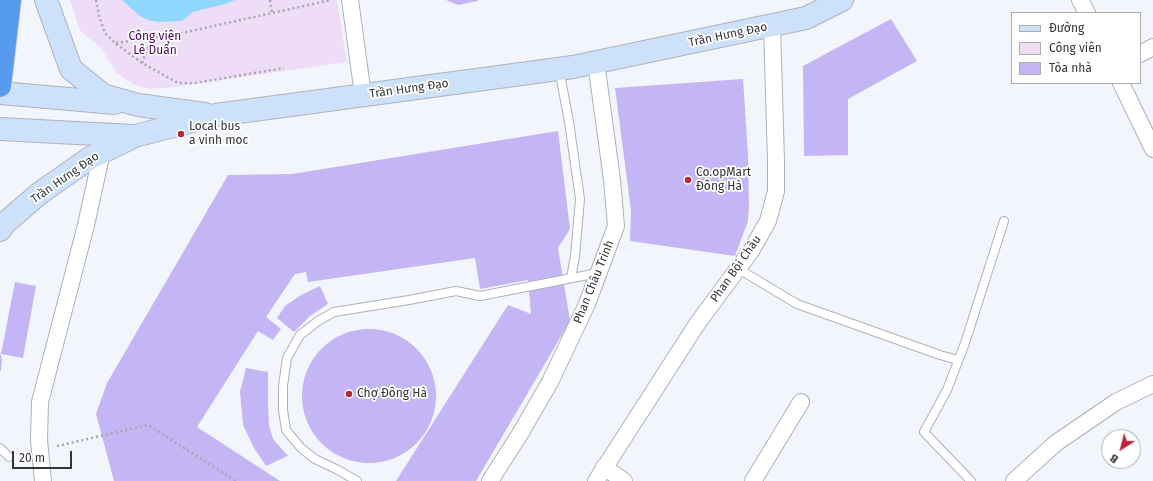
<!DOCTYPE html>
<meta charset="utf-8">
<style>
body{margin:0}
#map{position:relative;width:1153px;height:481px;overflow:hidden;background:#f3f5fd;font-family:"Fira Sans",sans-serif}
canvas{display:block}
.legend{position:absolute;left:1011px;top:12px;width:130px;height:72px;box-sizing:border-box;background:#fff;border:1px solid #aeaeaf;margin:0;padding:5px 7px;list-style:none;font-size:12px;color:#343538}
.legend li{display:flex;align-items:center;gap:8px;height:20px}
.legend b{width:20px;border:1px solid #aeaeaf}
.north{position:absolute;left:1101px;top:429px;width:40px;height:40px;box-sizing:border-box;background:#fff;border:1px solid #aeaeaf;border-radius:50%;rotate:216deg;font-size:11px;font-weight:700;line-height:16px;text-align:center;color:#343538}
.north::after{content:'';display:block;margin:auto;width:14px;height:18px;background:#ba283d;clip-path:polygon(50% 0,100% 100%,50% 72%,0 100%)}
.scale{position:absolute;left:12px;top:451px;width:60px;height:18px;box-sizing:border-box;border:2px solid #343538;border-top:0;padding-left:5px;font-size:12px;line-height:14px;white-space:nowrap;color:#343538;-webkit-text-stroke:3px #fff;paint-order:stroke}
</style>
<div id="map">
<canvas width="1153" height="481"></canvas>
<ul class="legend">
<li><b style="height:5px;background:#cde1fa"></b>Đường</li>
<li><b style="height:11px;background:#efdcf7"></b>Công viên</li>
<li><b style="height:11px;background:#c4b5f4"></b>Tòa nhà</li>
</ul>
<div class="north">B</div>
<div class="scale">20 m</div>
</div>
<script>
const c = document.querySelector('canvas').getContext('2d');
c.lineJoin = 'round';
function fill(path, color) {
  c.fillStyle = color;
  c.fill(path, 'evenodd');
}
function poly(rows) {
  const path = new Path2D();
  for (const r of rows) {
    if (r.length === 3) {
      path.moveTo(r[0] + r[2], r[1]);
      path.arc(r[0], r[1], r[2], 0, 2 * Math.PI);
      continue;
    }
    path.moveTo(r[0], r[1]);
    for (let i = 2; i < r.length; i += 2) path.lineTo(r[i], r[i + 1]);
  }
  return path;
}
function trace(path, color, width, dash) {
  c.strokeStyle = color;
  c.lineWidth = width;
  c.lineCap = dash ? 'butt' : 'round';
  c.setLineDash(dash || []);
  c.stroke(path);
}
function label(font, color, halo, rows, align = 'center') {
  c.font = font + ' "Fira Sans",sans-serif';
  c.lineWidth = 3.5;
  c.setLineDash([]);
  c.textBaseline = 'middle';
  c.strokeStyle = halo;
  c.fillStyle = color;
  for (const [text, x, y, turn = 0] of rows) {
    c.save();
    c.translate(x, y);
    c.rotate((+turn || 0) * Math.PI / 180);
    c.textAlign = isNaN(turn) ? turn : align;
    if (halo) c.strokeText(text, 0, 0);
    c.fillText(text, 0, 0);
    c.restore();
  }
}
const green = poly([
 [70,0,337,0,347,62,166,88,149,89,133,84,116,72,101,48,80,31]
]);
const water = poly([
 [122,0,235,0,225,4,193,12,182,21,158,22,148,20,140,16]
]);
const building = poly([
 [446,0,478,0,478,1,458,5],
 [891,19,917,61,848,99,848,155,804,156,803,66],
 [743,79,748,155,749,205,748,221,735,256,630,241,631,210,615,88],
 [558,131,570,229,558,248,570,321,476,481,396,481,508,305,531,314,528,280,480,289,475,258,308,282,306,272,295,274,266,317,281,329,273,340,258,331,197,427,280,481,114,481,96,414,107,383,228,175,292,174],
 [15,282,36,286,23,358,1,354],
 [320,286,328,304,310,316,294,332,277,318,285,306,301,295],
 [369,396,67],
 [0,352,2,360,1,371,0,371],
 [246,368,268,372,268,405,269,425,273,439,288,456,266,466,254,448,243,425,240,392]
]);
const path = poly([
 [96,0,99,16,105,33,115,43,142,63,178,83,195,83,284,68],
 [270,0,272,13],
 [116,43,182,33,331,0],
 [142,63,152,37],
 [57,446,148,425,236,481]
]);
const lane = poly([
 [559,69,569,122,580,199,575,256,571,278],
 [737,268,797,304,940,355,958,360],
 [0,448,9,457],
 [357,481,338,470,315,459,301,448,286,430,283,410,283,386,287,358,300,335,318,321,334,312,409,300,456,291,480,296,598,273],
 [971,481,924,432,947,390,965,343,1004,221]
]);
const street = poly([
 [350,0,363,95],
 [1080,0,1087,13],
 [1140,54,1153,47],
 [1121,83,1153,149],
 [604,467,624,481],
 [43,481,39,440,40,402,86,225,102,152],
 [490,481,520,434,550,382,587,304,616,226,612,180,596,62],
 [596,481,697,324,751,251,768,221,776,191,776,161,772,26],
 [753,481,801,402],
 [1014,481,1056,443,1116,402,1153,384]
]);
const secondary = poly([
 [46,0,71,69,103,95,138,105,205,114],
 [0,93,115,103],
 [0,129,133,136],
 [0,230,4,224,40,193,90,158,135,136,216,115,573,67,806,18,842,0]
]);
const highway = poly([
 [0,86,10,0]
]);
const markers = [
 [181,134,4,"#ba283d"],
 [688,180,4,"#ba283d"],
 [349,394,4,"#ba283d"]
];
const streetNames = [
 ["Trần Hưng Đạo",728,35,-12],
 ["Trần Hưng Đạo",409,89,-8],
 ["Trần Hưng Đạo",65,178,-35],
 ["Phan Bội Châu",736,269,-55],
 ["Phan Châu Trinh",594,282,-68]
];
const parkNames = [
 ["Công viên",155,37],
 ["Lê Duẩn",155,51]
];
const poiNames = [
 ["Local bus",189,127],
 ["a vinh moc",189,141],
 ["Co.opMart",696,173],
 ["Đông Hà",696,187],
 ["Chợ Đông Hà",357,394]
];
fill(green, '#efdcf7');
fill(water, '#90d7fe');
fill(building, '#c4b5f4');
trace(lane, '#aeb1ba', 10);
trace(street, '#aeb1ba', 18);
trace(secondary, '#aeb1ba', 24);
trace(highway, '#d2d3d3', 24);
trace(path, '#a5a7ac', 2.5, [2, 3]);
trace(lane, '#fff', 8);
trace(street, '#fff', 16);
trace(secondary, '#cde1fa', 22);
trace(highway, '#579bed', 22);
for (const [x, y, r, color] of markers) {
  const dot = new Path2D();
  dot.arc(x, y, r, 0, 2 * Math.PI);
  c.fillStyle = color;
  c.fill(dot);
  trace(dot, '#fff', 1.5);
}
label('12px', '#343538', '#fff', streetNames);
label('12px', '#4b075e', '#fff', parkNames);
label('12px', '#343538', '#fff', poiNames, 'left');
</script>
